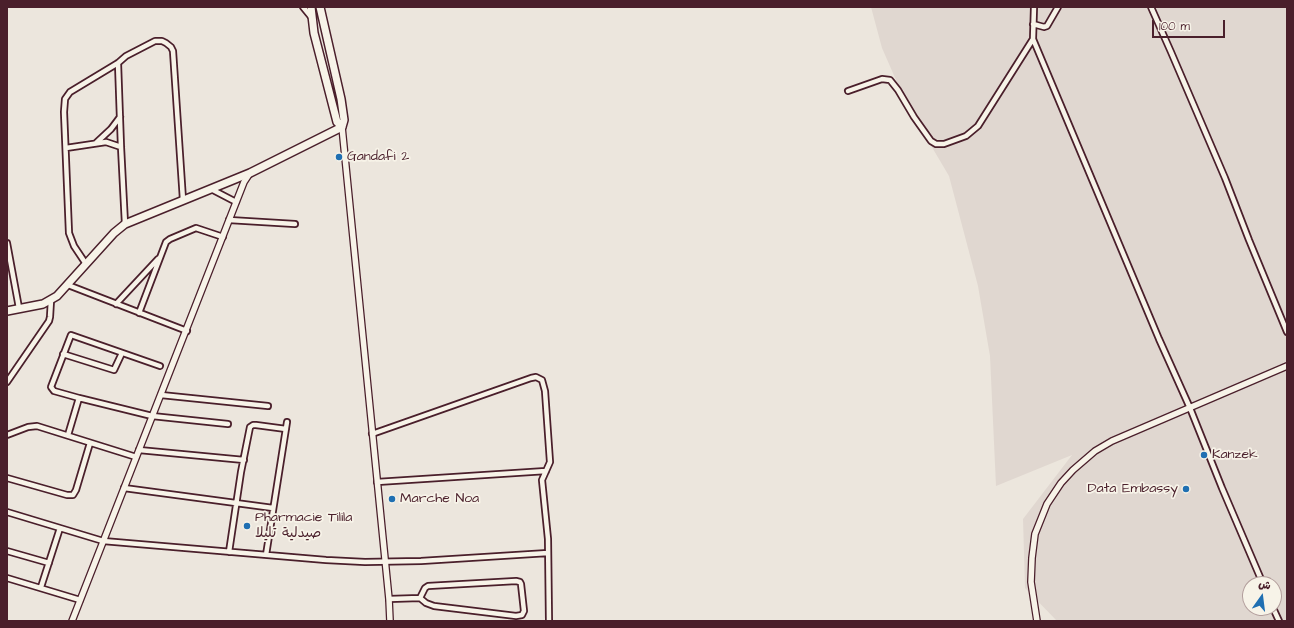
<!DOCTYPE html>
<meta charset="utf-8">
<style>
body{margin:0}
#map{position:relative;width:1294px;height:628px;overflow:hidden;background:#ece6dd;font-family:"Architects Daughter","Playpen Sans Arabic",sans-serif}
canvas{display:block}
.frame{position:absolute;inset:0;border:8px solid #4a1f2b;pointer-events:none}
.north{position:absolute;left:1242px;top:576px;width:40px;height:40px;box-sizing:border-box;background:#f7f3e8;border:1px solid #b29e9c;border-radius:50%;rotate:14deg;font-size:11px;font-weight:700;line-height:16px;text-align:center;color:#4a1f2b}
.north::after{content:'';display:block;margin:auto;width:14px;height:18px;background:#1f6fb2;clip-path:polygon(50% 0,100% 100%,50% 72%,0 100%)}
.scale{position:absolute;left:1152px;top:20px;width:73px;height:18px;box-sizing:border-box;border:2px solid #4a1f2b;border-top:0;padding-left:5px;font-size:12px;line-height:14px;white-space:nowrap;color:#4a1f2b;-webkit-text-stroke:3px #f7f3e8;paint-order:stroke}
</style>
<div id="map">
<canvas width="1294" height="628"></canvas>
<div class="frame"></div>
<div class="north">ش</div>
<div class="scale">100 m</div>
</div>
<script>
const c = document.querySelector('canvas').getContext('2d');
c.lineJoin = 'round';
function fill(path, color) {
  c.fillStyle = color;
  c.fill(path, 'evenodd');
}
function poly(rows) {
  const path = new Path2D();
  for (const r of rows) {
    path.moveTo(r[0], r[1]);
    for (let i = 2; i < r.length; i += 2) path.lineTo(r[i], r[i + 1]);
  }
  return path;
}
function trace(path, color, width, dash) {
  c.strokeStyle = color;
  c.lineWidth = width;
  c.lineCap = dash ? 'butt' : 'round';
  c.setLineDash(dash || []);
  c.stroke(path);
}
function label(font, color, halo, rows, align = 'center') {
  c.font = font + ' "Architects Daughter","Playpen Sans Arabic",sans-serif';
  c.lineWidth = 3.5;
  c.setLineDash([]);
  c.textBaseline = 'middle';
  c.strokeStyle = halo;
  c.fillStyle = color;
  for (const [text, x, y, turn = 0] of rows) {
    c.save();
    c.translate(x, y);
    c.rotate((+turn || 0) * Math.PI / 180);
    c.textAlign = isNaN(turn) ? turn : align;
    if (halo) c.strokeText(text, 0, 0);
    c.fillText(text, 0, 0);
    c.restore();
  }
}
const built = poly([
 [871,7,1287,7,1287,621,1057,621,1025,588,1023,519,1072,455,996,486,990,356,978,286,949,176,907,105,882,48],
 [1250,584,1274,584,1274,608,1250,608]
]);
const minor = poly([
 [303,7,312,18],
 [1034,7,1033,39,1159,339,1190,408,1222,488,1263,584],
 [1151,7,1171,52,1225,178,1249,240,1287,332],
 [1033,24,1044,27,1047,26,1058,7],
 [118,63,121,147,125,224],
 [848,91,882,79,890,80,898,90,914,117,931,141,936,144,944,144,966,136,978,126,1033,39],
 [96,143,111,129,120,117],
 [66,148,106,142,121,147],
 [211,189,236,202],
 [229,220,295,224],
 [7,243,19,308],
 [86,264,74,246,69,233,64,112,65,99,70,92,118,63,126,56,155,41,162,41,166,43,171,47,173,51,183,200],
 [68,285,187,331],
 [116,304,158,259],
 [139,313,166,242,170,239,196,228,223,237],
 [63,354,114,370,122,353],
 [160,366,71,335,51,387,54,391,79,398,152,416,228,424],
 [7,382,49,321,50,317,51,300],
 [161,395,268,406],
 [372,434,531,378,536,377,542,380,545,391,550,462,542,480,548,539,549,621],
 [7,435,28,427,37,426,136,457],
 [68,435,79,398],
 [139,450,244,460],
 [7,478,67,495,73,495,76,490,90,443],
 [377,482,546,471],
 [124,488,273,508],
 [7,512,103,541,326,560,365,562,421,561,548,553],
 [7,551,49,563],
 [229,552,241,472,250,427,253,425,256,425,286,429],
 [266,555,287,422],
 [7,578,80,600],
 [41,587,60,528],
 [389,599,420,598,426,603,434,606,516,616,522,615,524,611,521,584,520,582,516,581,428,586,425,588,420,598],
 [1273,608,1279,621]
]);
const tertiary = poly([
 [342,127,389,599,390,621],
 [72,621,244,182,250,173],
 [1037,621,1031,582,1032,558,1035,534,1047,504,1061,483,1073,470,1095,451,1112,441,1287,366]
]);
const primary = poly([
 [311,7,314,33,337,122,342,127],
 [7,311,43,304,57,296,114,233,125,224,250,173,342,127,344,120,341,99,320,7]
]);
const markers = [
 [339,157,4,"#1f6fb2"],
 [1204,455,4,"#1f6fb2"],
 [1186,489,4,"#1f6fb2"],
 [392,499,4,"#1f6fb2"],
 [247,526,4,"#1f6fb2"]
];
const poiNames = [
 ["Gandafi 2",347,157],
 ["Kanzek",1212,455],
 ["Data Embassy",1178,489,"right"],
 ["Marche Noa",400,499],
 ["Pharmacie Tilila",255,518],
 ["صيدلية تليلا",255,534]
];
fill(built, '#e0d7d0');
trace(minor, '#4a1f2b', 8);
trace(tertiary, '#4a1f2b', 8);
trace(primary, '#4a1f2b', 10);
trace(minor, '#f7f3e8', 4.5);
trace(tertiary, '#f7f3e8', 5.5);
trace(primary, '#f7f3e8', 7);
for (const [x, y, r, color] of markers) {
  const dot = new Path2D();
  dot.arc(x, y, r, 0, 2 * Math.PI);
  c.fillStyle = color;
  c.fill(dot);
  trace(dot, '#f7f3e8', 1.5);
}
label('14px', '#4a1f2b', '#f7f3e8', poiNames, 'left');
</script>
